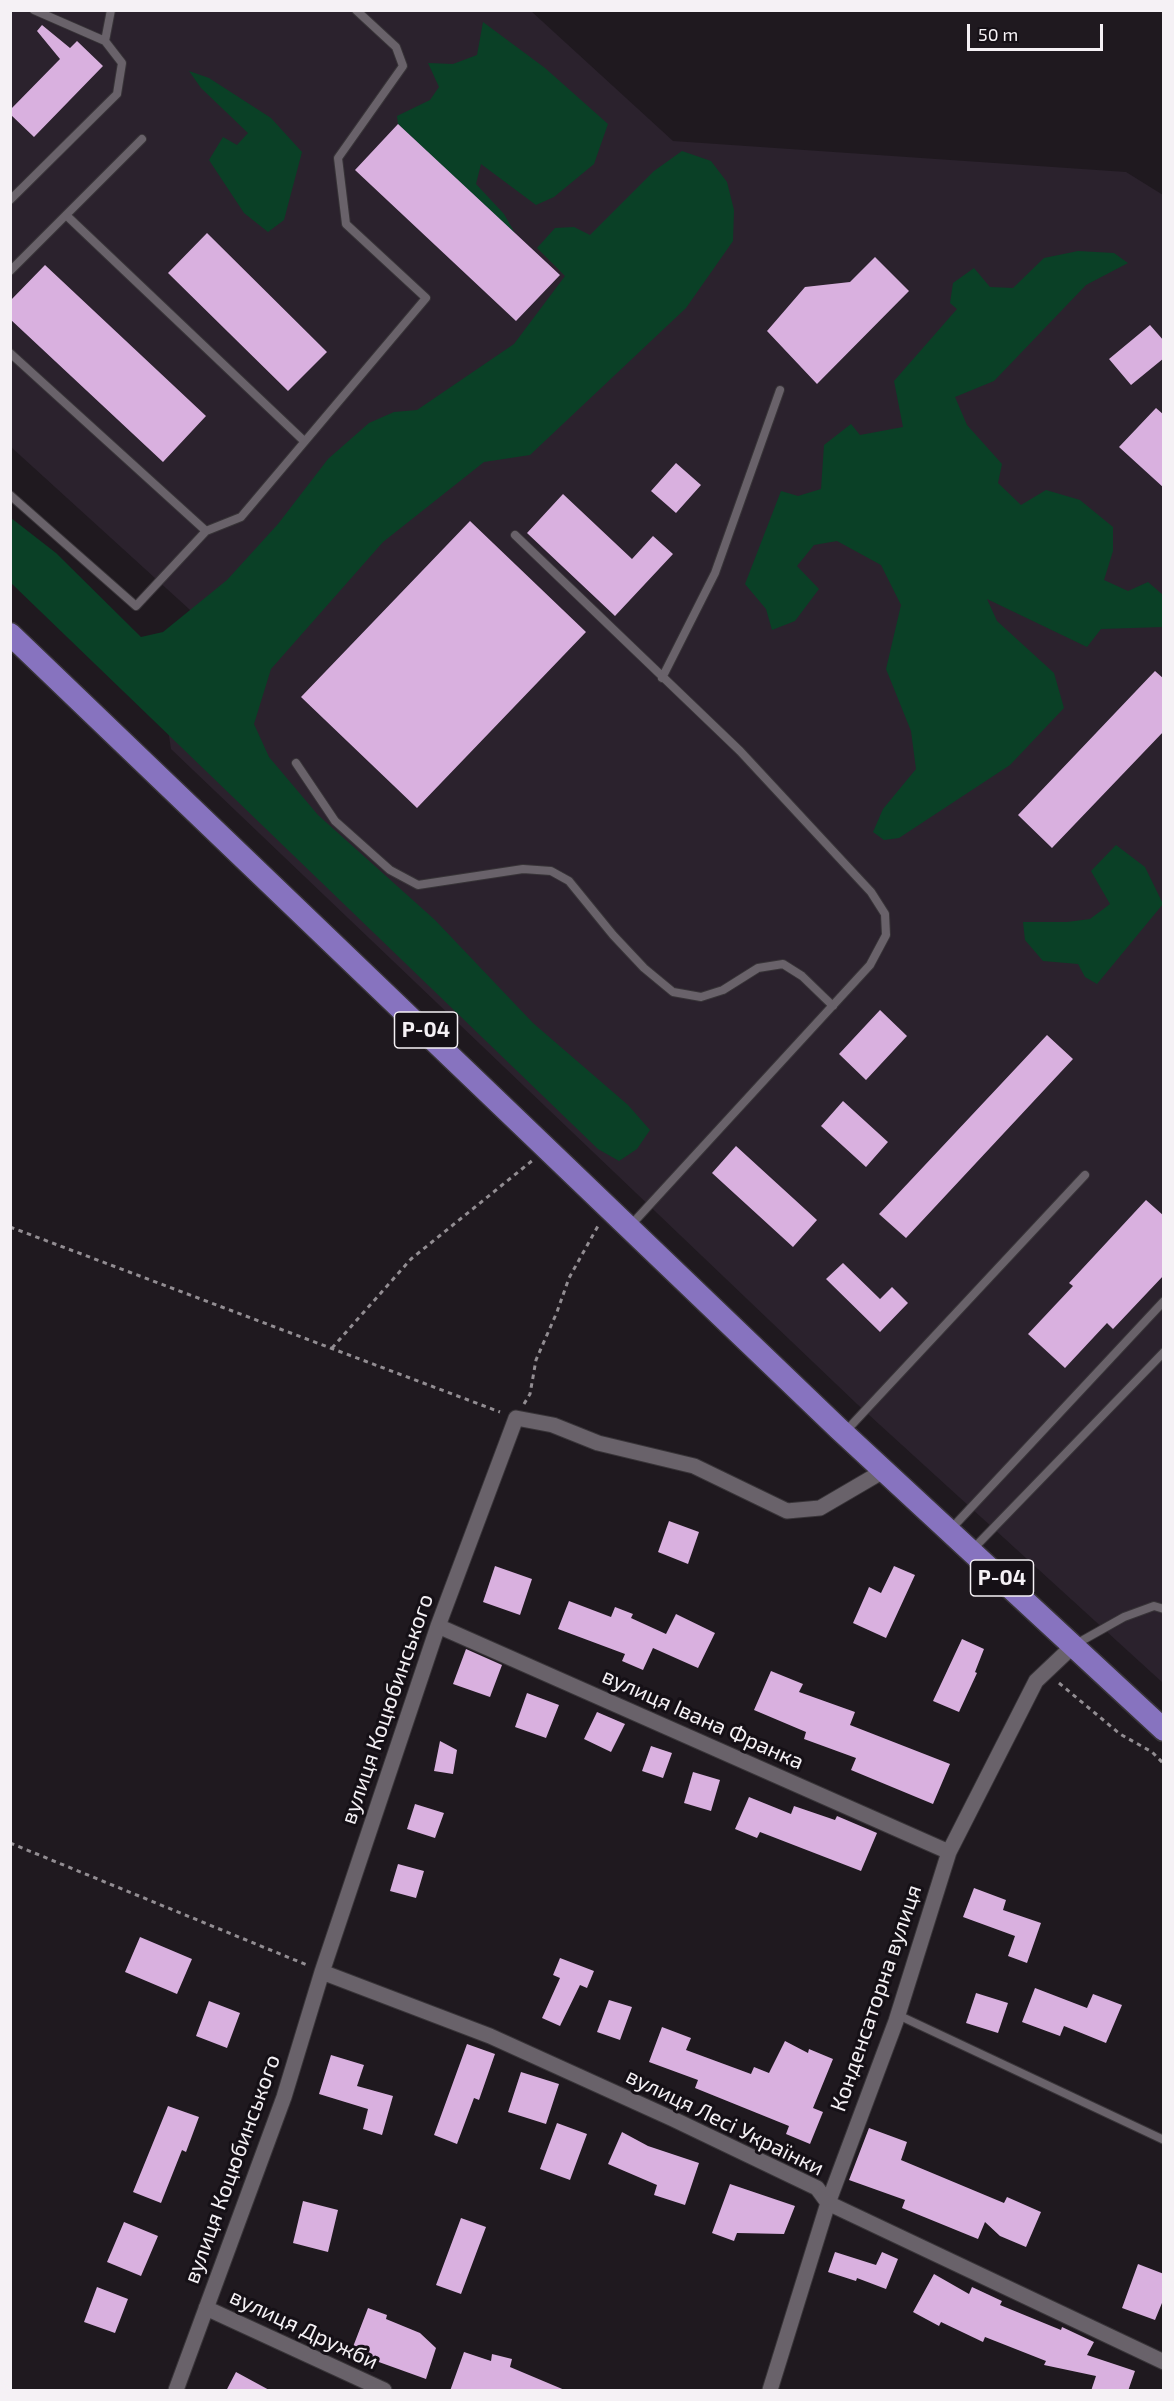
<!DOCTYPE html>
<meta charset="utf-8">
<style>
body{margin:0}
#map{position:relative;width:1174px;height:2401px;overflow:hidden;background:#1f191f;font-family:"Exo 2",sans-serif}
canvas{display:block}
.frame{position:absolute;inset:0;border:12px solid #f5f1f5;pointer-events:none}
.scale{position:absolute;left:967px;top:24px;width:136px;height:27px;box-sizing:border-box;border:3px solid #f5f1f5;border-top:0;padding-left:8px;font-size:18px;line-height:21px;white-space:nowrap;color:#f5f1f5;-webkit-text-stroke:4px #151016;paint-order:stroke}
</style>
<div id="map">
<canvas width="1174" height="2401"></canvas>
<div class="frame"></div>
<div class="scale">50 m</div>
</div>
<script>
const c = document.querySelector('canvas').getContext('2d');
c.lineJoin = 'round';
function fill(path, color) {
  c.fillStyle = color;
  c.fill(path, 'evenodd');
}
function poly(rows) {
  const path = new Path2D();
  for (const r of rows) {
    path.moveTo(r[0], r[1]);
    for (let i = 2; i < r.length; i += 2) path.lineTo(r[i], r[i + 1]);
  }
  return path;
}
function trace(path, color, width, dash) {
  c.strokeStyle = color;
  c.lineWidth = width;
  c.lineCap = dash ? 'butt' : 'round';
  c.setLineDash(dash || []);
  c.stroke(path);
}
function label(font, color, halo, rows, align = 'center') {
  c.font = font + ' "Exo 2",sans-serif';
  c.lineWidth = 6;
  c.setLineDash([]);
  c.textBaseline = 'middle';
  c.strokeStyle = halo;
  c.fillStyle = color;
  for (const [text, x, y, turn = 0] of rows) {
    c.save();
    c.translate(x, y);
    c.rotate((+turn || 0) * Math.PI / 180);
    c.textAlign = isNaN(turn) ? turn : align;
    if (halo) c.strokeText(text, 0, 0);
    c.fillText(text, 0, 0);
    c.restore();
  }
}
const built = poly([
 [10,11,531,11,673,141,1126,172,1163,195,1163,1683,857,1404,171,749,159,671,200,619,11,447]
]);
const green = poly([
 [483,22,545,68,608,124,594,164,554,197,536,205,481,164,476,184,504,214,516,235,398,124,397,116,430,100,439,87,428,63,453,64,477,55],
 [189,71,209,78,271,118,302,152,284,220,268,232,244,213,209,160,223,137,237,145,248,133,201,88],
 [682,151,711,161,727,182,734,210,733,241,686,308,530,455,484,462,383,542,271,669,254,724,269,757,318,815,435,920,533,1023,628,1105,650,1130,637,1149,619,1161,598,1149,11,583,11,518,56,553,141,637,163,632,227,580,278,524,328,459,369,423,394,412,417,410,514,344,565,276,537,248,555,228,574,227,590,235,654,171],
 [1078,251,1114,253,1128,263,1086,285,994,381,955,397,967,425,1002,464,998,483,1021,505,1046,490,1080,500,1113,527,1113,551,1104,580,1128,591,1148,582,1163,595,1163,627,1101,629,1087,647,987,599,997,621,1054,673,1064,708,1010,765,899,838,884,840,873,832,883,809,916,769,911,731,886,669,901,605,881,565,837,541,814,545,797,566,819,589,795,621,772,630,766,609,745,584,781,491,798,496,821,489,824,445,851,424,860,435,903,427,894,381,957,309,950,303,953,283,974,268,990,287,1013,288,1044,258],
 [1116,845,1145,867,1163,904,1097,984,1085,977,1078,964,1043,961,1025,940,1023,922,1067,922,1090,919,1110,904,1091,871]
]);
const building = poly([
 [42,25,70,48,77,41,103,66,34,137,10,114,10,110,60,59,37,31],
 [398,124,560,275,516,321,355,170],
 [207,233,327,352,288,391,168,273],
 [875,257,909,291,817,384,767,331,805,287,850,282],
 [45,265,206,416,163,462,10,319,10,301],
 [1150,325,1164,341,1164,358,1131,385,1109,359],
 [1156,408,1164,415,1164,488,1119,447],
 [676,463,701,485,676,513,651,491],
 [563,494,632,559,653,536,673,554,615,616,527,533],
 [470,521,586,632,417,808,301,697],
 [1155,671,1164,679,1164,731,1052,848,1018,815],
 [880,1010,907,1036,866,1080,839,1054],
 [1047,1035,1073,1059,906,1238,879,1214],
 [843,1101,888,1142,866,1167,821,1126],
 [736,1146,817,1220,793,1247,712,1173],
 [1146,1200,1164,1216,1164,1275,1113,1329,1107,1323,1065,1368,1028,1334,1073,1286,1069,1283],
 [843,1263,880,1299,892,1287,908,1303,880,1332,826,1279],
 [669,1521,699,1532,688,1564,658,1552],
 [495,1566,532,1579,520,1615,483,1602],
 [894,1566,915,1575,886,1638,853,1623,869,1587,881,1593],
 [569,1601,611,1617,615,1607,633,1614,631,1618,666,1634,676,1614,715,1633,698,1668,653,1648,643,1670,622,1661,625,1654,558,1629],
 [962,1639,984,1649,975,1672,977,1673,959,1712,933,1701],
 [466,1649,502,1665,490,1697,453,1684],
 [771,1671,803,1684,799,1692,855,1712,850,1725,950,1764,933,1804,851,1770,856,1758,804,1739,806,1732,754,1710],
 [527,1693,559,1705,546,1738,515,1727],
 [597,1712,625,1724,611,1752,584,1739],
 [440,1741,457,1750,453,1774,434,1771],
 [651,1746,672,1753,663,1778,642,1771],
 [693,1772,720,1780,711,1811,684,1803],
 [749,1797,791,1814,794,1806,835,1820,837,1816,877,1833,861,1871,760,1832,757,1838,735,1829],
 [415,1804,444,1813,435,1838,407,1829],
 [398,1864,424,1871,416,1898,390,1891],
 [974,1888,1006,1900,1003,1910,1041,1923,1027,1963,1008,1956,1015,1936,963,1917],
 [140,1937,192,1959,177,1994,125,1972],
 [560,1958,594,1971,587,1988,580,1985,560,2026,542,2018,560,1978,553,1975],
 [1035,1988,1087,2008,1093,1994,1122,2005,1106,2043,1064,2026,1060,2036,1022,2022],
 [976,1993,1008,2003,998,2033,966,2023],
 [609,2000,632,2007,620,2040,597,2032],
 [209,2001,240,2013,227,2048,196,2036],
 [662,2027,691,2038,686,2050,751,2074,754,2067,769,2073,785,2041,808,2053,809,2049,833,2059,813,2108,823,2112,810,2144,786,2134,789,2126,695,2088,698,2080,649,2062],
 [467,2044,495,2054,479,2100,474,2098,457,2144,434,2135],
 [331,2055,364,2065,357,2086,393,2096,382,2135,363,2129,368,2109,319,2094],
 [521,2072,559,2084,546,2124,508,2112],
 [168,2106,199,2117,186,2152,182,2150,161,2203,133,2192],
 [557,2123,587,2134,570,2180,540,2169],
 [869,2128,907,2142,901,2160,1004,2203,1007,2197,1041,2212,1026,2247,1000,2236,985,2222,978,2239,902,2208,905,2200,849,2180],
 [622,2132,648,2146,699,2163,685,2205,654,2195,657,2185,608,2164],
 [730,2184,795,2206,784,2234,737,2233,734,2241,712,2233],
 [303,2201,338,2210,328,2252,293,2243],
 [461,2218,486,2227,461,2294,436,2285],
 [124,2222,158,2236,141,2276,107,2262],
 [835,2252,876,2265,882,2252,898,2259,886,2289,857,2278,856,2281,828,2272],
 [1138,2264,1164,2274,1164,2298,1155,2320,1122,2308],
 [934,2274,969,2294,972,2287,1002,2301,1000,2305,1061,2330,1062,2327,1094,2342,1087,2355,1135,2371,1128,2391,1091,2391,1096,2376,1044,2365,1046,2361,985,2337,983,2342,941,2322,939,2326,913,2312],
 [97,2287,128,2299,115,2333,84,2322],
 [368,2308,387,2315,386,2319,420,2333,436,2348,426,2379,351,2352],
 [464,2352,491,2361,492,2354,512,2359,510,2367,567,2391,450,2391],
 [236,2372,271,2391,226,2391]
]);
const path = poly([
 [10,1227,500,1412],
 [332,1348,411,1259,533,1160],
 [524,1404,530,1394,536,1360,557,1312,569,1278,598,1226],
 [1059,1683,1120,1734,1152,1752,1164,1764],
 [10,1843,307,1965]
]);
const service = poly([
 [105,41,111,10],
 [10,200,117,94,122,63,105,41,34,10],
 [66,215,304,441],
 [10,271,142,139],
 [10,353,206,531,136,606,10,495],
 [206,531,241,517,426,298,346,224,338,158,403,66,396,47,356,10],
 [515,535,740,751,871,892,885,914,886,935,870,965,631,1225],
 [662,678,715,573,780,390],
 [296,763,335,821,390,870,418,885,523,869,551,871,569,881,613,935,644,968,673,992,701,997,723,990,758,968,783,964,802,976,833,1006],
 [845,1432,1085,1175],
 [951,1529,1164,1301],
 [973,1549,1164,1352],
 [1076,1644,1124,1617,1154,1606,1164,1609],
 [898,2015,1164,2140]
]);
const minor = poly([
 [438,1626,949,1852],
 [322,1972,490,2036,673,2119,817,2188,828,2203,1164,2362],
 [206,2308,384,2390],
 [176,2390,284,2097,322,1972,438,1626,516,1418,553,1425,598,1443,694,1466,787,1511,820,1508,885,1470],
 [770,2390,828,2203,896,2021,949,1852,1036,1681,1074,1645]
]);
const primary = poly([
 [10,634,839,1429,1164,1730]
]);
const shields = [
 [426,1030,63],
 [1002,1578,63]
];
const shieldNames = [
 ["Р-04",426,1030],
 ["Р-04",1002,1578]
];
const streetNames = [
 ["вулиця Коцюбинського",387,1709,-71],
 ["вулиця Івана Франка",703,1719,24],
 ["Конденсаторна вулиця",876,1998,-71],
 ["вулиця Лесі Українки",725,2122,26],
 ["вулиця Коцюбинського",232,2169,-70],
 ["вулиця Дружби",304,2329,25]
];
fill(built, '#2b222d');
fill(green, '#0a4026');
fill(building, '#d9b0df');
trace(service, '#383438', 10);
trace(minor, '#383438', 17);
trace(primary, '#383438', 25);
trace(path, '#928d92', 3, [4.5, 4.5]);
trace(service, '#69626a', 8);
trace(minor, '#69626a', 15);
trace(primary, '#8773bf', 22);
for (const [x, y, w] of shields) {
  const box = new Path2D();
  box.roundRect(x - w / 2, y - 18, w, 36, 4.5);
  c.fillStyle = '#151016';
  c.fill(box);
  trace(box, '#f5f1f5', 1.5);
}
label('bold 21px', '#f5f1f5', null, shieldNames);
label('22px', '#f5f1f5', '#151016', streetNames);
</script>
